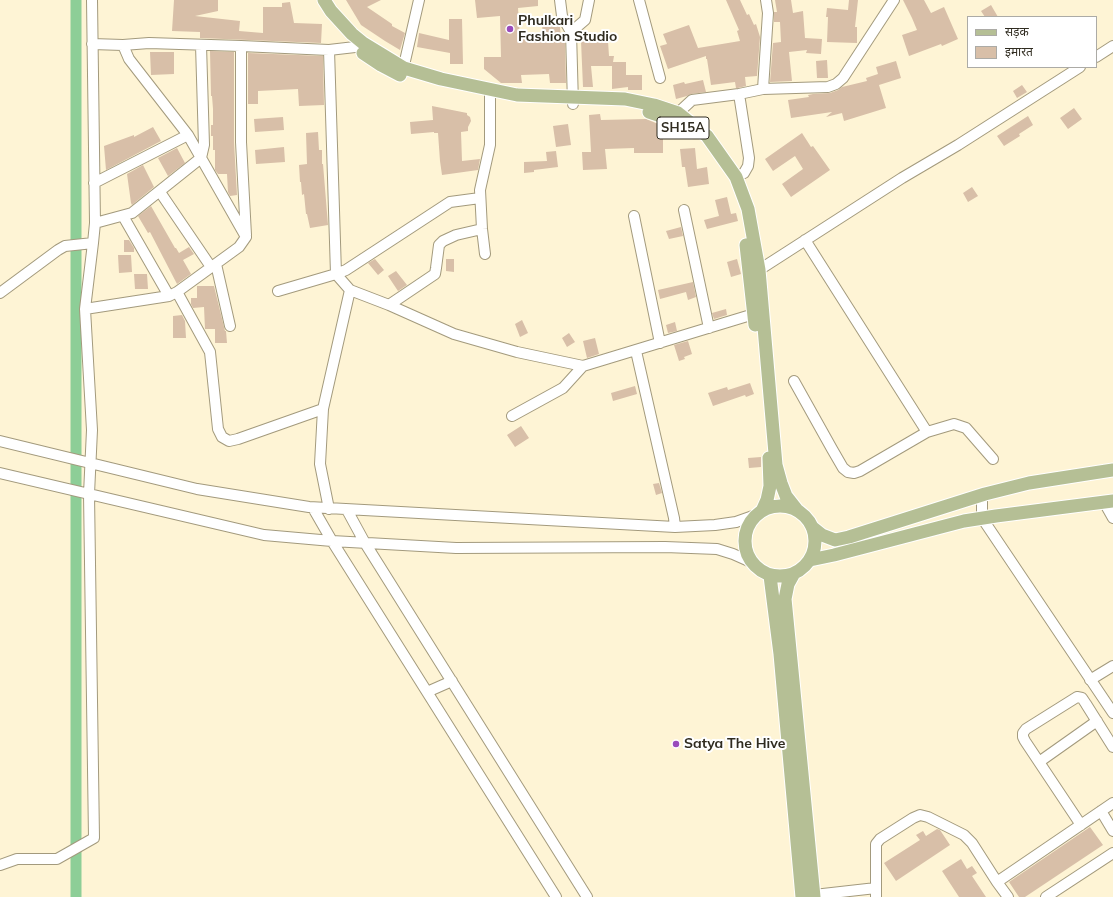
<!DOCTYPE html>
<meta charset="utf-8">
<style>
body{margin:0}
#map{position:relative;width:1113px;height:897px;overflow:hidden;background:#fef4d5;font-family:Mulish,"Noto Sans Devanagari",sans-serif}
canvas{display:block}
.legend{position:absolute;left:967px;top:16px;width:130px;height:52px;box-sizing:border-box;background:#fff;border:1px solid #acaba6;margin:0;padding:5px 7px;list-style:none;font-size:12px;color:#302c20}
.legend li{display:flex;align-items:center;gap:8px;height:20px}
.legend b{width:20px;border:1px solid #acaba6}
</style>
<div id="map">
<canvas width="1113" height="897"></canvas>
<ul class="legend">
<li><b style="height:5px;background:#b5bf95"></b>सड़क</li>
<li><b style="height:11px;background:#d8bfa8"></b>इमारत</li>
</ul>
</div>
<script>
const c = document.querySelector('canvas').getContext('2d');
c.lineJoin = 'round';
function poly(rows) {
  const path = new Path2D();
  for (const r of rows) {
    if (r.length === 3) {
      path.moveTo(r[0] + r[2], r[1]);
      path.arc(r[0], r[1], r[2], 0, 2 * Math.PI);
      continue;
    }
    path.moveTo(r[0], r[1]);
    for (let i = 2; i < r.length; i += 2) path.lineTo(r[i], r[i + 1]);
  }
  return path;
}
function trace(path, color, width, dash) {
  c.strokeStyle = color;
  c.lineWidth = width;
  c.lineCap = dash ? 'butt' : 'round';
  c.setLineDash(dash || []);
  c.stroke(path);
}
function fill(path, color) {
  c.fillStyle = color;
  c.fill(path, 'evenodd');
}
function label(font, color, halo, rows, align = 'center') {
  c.font = font + ' Mulish,sans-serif';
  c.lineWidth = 4;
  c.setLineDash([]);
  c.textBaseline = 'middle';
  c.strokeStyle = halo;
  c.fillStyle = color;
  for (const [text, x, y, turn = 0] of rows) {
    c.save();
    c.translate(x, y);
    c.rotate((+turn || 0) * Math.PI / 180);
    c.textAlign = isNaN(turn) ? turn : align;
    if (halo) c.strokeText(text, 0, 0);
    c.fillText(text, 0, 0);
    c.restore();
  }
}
const canal = poly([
 [76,897,76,0]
]);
const building = poly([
 [174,0,218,0,218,11,195,16,240,21,239,31,263,33,263,7,282,7,282,3,290,2,294,23,322,24,321,43,200,38,200,32,172,31],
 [346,0,381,0,367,7,392,24,392,26,405,33,400,50,385,41,361,25],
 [475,0,538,0,538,6,518,8,520,37,543,36,542,24,558,23,560,26,561,42,565,42,566,83,550,83,549,74,521,75,522,83,501,83,484,69,484,57,501,57,500,16,477,18],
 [726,0,740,0,747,15,749,14,754,25,756,24,760,37,757,76,745,77,746,86,738,88,736,88,735,82,711,85,707,59,706,59,706,56,668,69,660,46,667,44,663,34,689,25,698,48,740,41,737,31,739,30],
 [775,0,791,0,793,13,803,11,805,38,822,39,821,54,806,53,807,50,789,52,792,81,770,82,773,43,781,42,780,22,774,22,774,12,777,12],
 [849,0,858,0,855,27,857,27,857,43,827,42,828,17,826,17,827,8,848,10],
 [903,0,924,0,931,13,944,7,958,39,942,46,941,44,909,56,902,35,917,30,912,18],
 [991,5,998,17,985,17,981,11],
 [449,19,462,19,463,64,450,64,450,53,417,47,419,33,449,40],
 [592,34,601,34,601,42,608,41,609,56,614,56,613,62,626,62,626,75,642,75,642,90,628,90,628,87,612,89,612,66,591,66,593,87,583,87,581,41,593,41],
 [210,51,234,52,234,142,237,195,230,196,228,192,227,174,218,174,215,170,215,150,213,150,213,136,211,136,211,125,213,125,213,109,212,96,211,96],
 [150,52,174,52,174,74,151,75],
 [248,53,323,56,324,105,299,106,298,89,258,91,258,104,248,104],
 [827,60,828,78,817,78,816,61],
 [896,61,901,78,879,85,886,108,844,121,842,113,826,117,832,112,791,118,788,100,809,97,808,95,813,94,830,93,838,90,842,87,867,81,866,78,878,74,876,67],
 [703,80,706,92,691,94,687,96,676,99,673,85,684,82,685,84],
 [1022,85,1027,92,1017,98,1013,91],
 [432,106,467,113,467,115,470,117,471,121,468,127,468,131,461,132,462,161,480,159,478,170,442,175,440,161,438,133,434,133,434,132,411,134,410,122,433,120],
 [1074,108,1082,119,1068,129,1060,118],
 [600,114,601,120,646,119,663,126,663,153,634,153,634,148,605,149,607,169,583,170,582,152,591,152,589,115],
 [1028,116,1033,125,1019,134,1020,136,1004,146,997,136],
 [283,117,284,130,255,132,254,119],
 [568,124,571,145,556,147,553,126],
 [153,127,161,141,106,170,104,146,134,135,134,137],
 [318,132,319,150,322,150,322,164,323,164,328,225,310,228,307,214,306,214,304,194,302,195,301,182,300,182,299,165,307,164,306,133],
 [802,133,811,147,813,146,830,170,791,197,782,184,803,169,795,156,773,171,765,159],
 [284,147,285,162,256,164,255,150],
 [177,148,185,163,168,176,158,158],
 [695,148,697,169,707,167,709,184,688,187,685,167,682,167,680,149],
 [556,151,558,167,534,170,534,172,524,173,524,162,547,161,546,152],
 [143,165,154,187,132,205,131,203,127,174],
 [972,187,978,196,968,202,963,193],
 [727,197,731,214,736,213,738,221,707,229,704,220,719,216,715,200],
 [151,206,175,248,176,248,179,253,189,247,194,254,183,260,191,274,177,284,150,232,148,233,138,216],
 [681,227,683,236,669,239,666,231],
 [124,240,129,240,134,248,134,252,124,252],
 [118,255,131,255,132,272,119,273],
 [375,259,384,270,378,275,368,263],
 [446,259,454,259,454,272,446,271],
 [737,259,741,274,731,277,727,262],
 [396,271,407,285,398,291,388,276],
 [134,274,147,274,148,289,135,289],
 [693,282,696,297,688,300,686,292,660,299,658,290],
 [197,286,214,286,225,331,226,331,227,343,215,343,215,329,205,329,204,307,193,308,191,304,191,298,197,298],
 [726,309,727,315,714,319,712,313],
 [182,315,185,321,186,338,173,338,173,316],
 [522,320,528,333,520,337,515,324],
 [675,322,677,331,668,333,666,325],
 [569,333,575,342,567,347,562,338],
 [595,338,599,354,587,358,583,341],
 [688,341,692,354,684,357,685,359,679,361,674,345],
 [750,383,754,394,746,397,745,395,713,406,708,393,727,387,728,390],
 [635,386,637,394,613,401,611,393],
 [521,426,529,438,515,447,507,435],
 [761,457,761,467,749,468,748,458],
 [659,483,662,493,656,495,653,484],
 [1090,827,1103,845,1025,897,1019,897,1009,882],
 [937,829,940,830,950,845,896,881,884,863,920,840,916,835,923,831,926,836],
 [961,859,967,869,972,866,977,873,972,876,986,897,959,897,942,871]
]);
const minor = poly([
 [560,0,562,16,571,32,573,104],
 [639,0,660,78],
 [571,32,585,20,589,0],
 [92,44,123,45,149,43,241,46,329,50,355,47,363,43],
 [241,46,241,142,246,235],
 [1096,57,1113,46],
 [402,74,419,0],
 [763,89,768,13,766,0],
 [676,120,678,113,692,100,739,94,763,89,828,87,836,84,843,78,894,0],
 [736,177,744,173,748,166,749,158,739,94],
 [94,183,188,135],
 [160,192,211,267],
 [684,210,709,328],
 [123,216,169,296],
 [634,216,660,343],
 [95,223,132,213,201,158,204,145,201,45],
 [805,240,927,432,954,424,966,428,993,459],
 [485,254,482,229,480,190,490,145,490,90],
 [216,264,230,326],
 [759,270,902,178,958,145,1080,67],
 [350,290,336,274,346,270,450,202,480,198],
 [278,291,336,274,329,50],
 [177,292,210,352,218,429,222,437,229,441,238,439,323,409],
 [0,293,58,250,65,246,93,243],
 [389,305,454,334,517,352,583,366,754,314],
 [85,309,169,296,177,292,239,247,246,237,188,135,129,59,123,45],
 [636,351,674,518,675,527],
 [794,381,832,449,843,468,848,472,854,473,860,471,927,432],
 [512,416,563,388,583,366],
 [0,441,197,489,309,507,675,527,715,525,736,522,753,516],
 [0,473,264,535,332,541,456,548,665,547,717,549,733,554,751,562],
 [982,495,982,518,1113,713],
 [1104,502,1113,518],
 [313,508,332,541,556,897],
 [329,509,320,464,323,409,350,290,389,305,435,274,436,268,439,245,443,241,456,235,482,229],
 [347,510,365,543,587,897],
 [1090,680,1113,666],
 [427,692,452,681],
 [1039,762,1097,721],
 [1101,811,1113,831],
 [1081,825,1025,741,1023,737,1023,733,1026,729,1077,697,1082,698,1086,704,1113,747],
 [0,865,17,859,57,859,94,838,89,494,92,430,85,309,93,243,95,223,92,0],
 [997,882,1008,897],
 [814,895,876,888],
 [876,897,876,844,880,839,913,818,920,815,928,817,964,835,972,843,997,882,1113,803],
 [1046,897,1113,853]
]);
const major = poly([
 [324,0,331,11,352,34,363,43,404,68,441,79,517,95,625,99,654,105,678,113,707,136,736,177,748,209,759,270,776,465,781,483,786,496,797,510],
 [363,53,381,65,400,75],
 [649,112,658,115,675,122,691,132],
 [746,245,755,325],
 [780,541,35],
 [763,509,767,500,770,486,769,458],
 [812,527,822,535,835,540,849,537,985,494,1029,483,1113,470],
 [810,560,834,555,964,521,996,516,1113,501],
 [793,575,788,584,785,599,814,897],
 [770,576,780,654,802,897]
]);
const markers = [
 [510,29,4,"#994bbc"],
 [676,744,4,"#994bbc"]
];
const shields = [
 [683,128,52]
];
const shieldNames = [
 ["SH15A",683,128]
];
const poiNames = [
 ["Phulkari",518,21],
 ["Fashion Studio",518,37],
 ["Satya The Hive",684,744]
];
trace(canal, '#8dce97', 11);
fill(building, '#d8bfa8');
trace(minor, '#a39a7d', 12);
trace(major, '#fff', 15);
trace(minor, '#fff', 10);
trace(major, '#b5bf95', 13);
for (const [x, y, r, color] of markers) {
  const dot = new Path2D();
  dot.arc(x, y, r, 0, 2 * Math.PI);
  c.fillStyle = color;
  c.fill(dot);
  trace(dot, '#fff', 1.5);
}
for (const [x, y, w] of shields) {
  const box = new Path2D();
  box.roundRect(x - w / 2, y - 11, w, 22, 3);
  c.fillStyle = '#fff';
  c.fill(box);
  trace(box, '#302c20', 1);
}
label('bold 13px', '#302c20', null, shieldNames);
label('bold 14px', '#302c20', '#fff', poiNames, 'left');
</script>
